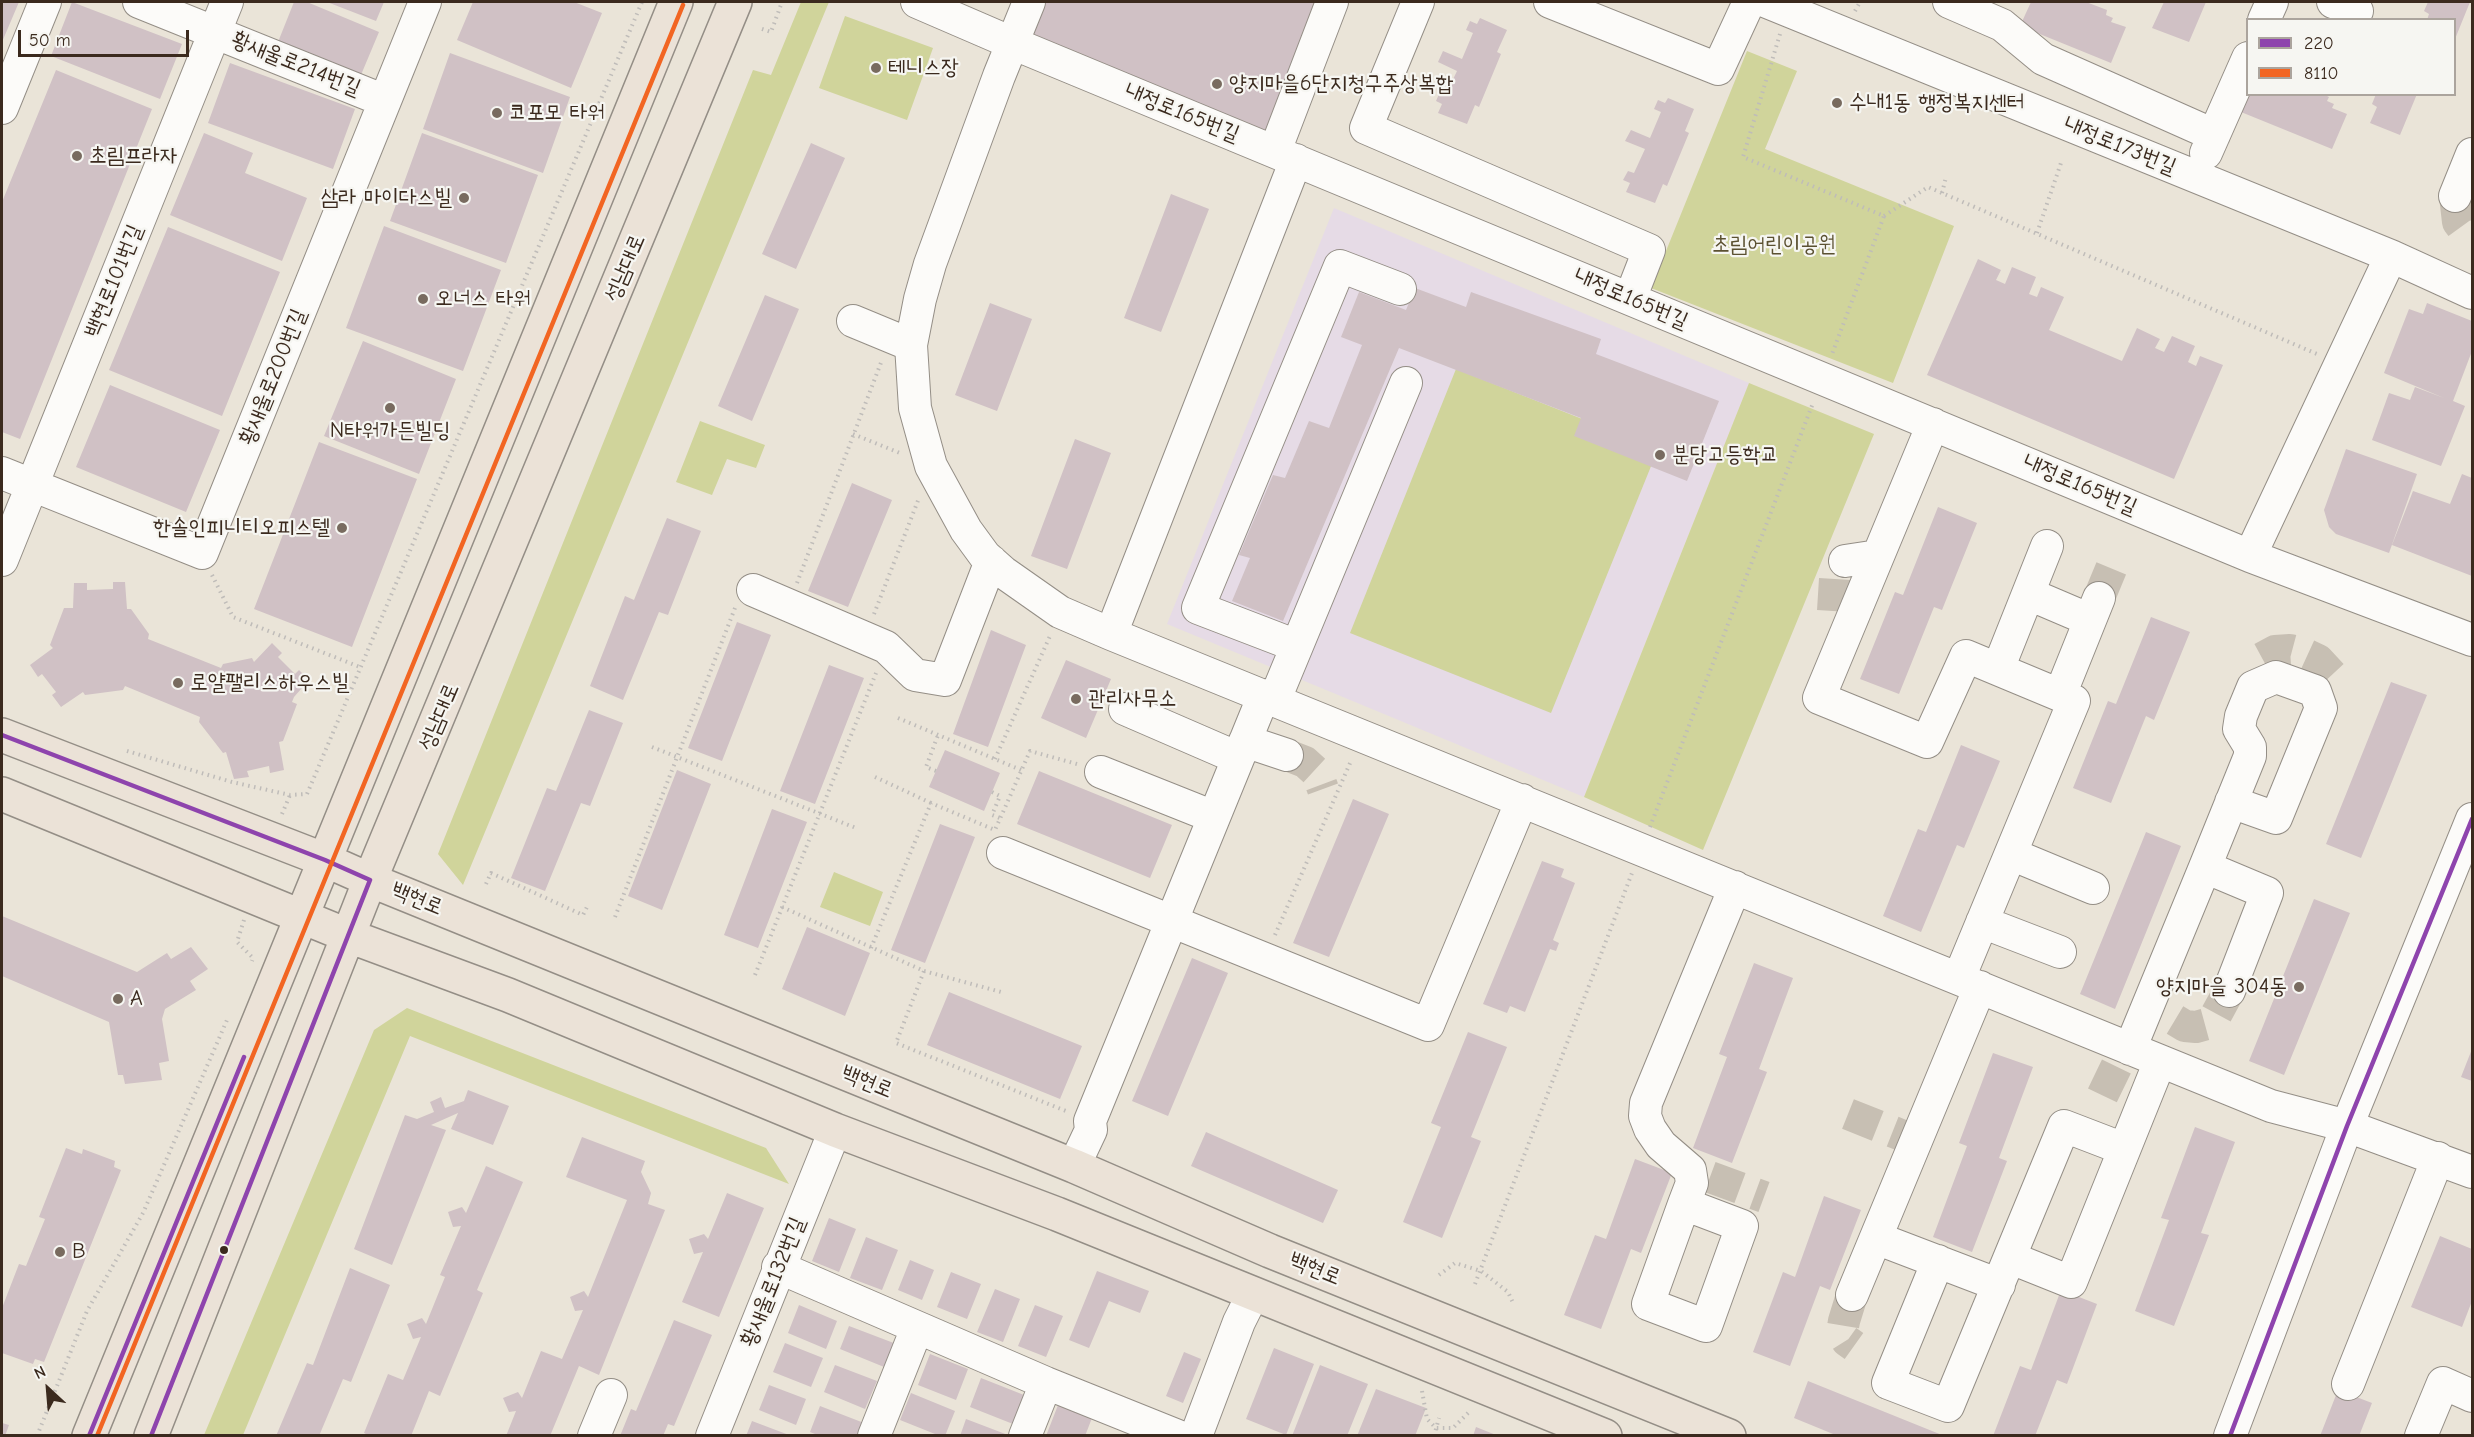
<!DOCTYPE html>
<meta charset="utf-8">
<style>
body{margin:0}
#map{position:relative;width:2474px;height:1437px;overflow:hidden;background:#eae4d8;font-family:"Comic Neue",sans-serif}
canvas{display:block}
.frame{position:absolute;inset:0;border:3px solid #3b2a1e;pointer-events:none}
.legend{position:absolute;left:2246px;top:18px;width:210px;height:78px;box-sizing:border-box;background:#f6f6f2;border:2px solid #aba49d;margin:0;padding:8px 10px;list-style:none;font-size:18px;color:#3b2a1e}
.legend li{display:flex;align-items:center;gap:12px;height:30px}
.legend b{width:30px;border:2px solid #aba49d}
.north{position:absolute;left:18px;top:1359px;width:60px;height:60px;-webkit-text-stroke:4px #f6f6f2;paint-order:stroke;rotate:334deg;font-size:16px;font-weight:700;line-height:24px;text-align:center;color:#3b2a1e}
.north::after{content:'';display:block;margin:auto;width:21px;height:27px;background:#3b2a1e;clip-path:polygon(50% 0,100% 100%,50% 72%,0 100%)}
.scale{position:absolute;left:18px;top:30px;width:171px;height:27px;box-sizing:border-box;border:3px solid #3b2a1e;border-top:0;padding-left:8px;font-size:18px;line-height:21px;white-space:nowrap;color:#3b2a1e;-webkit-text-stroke:4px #f6f6f2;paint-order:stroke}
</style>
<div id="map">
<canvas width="2474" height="1437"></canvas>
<div class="frame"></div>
<ul class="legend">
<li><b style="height:8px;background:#8e44ad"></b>220</li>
<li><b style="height:8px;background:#f26522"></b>8110</li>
</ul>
<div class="north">N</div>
<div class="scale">50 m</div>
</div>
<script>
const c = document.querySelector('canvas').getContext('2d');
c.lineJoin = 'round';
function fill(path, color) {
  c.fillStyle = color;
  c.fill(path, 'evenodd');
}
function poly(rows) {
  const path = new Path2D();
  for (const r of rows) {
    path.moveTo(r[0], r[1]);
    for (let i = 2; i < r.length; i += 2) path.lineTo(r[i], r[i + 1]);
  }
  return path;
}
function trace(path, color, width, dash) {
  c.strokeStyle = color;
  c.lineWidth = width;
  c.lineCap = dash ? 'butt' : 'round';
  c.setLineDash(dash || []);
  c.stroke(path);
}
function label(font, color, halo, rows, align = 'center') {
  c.font = font + ' "Comic Neue","Poor Story",sans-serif';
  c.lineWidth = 4.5;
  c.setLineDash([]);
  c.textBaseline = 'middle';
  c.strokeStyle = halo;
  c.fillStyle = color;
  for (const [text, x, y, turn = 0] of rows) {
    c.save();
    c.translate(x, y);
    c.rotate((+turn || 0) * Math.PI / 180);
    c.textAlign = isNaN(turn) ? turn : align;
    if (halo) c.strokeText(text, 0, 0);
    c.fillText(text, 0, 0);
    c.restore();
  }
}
const built = poly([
 [1334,208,1749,383,1584,797,1167,624]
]);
const green = poly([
 [801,2,829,2,463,885,438,854,753,70,771,75],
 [845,16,933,48,907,120,819,88],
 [1747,51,1797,71,1765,149,1954,226,1893,383,1651,288],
 [1456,369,1658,449,1551,713,1350,633],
 [1749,383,1874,434,1703,850,1584,797],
 [700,421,765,445,756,468,727,459,712,495,676,482],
 [834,872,883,892,870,926,820,907],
 [407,1008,766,1148,789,1184,410,1036,243,1435,204,1435,374,1030]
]);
const building = poly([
 [2,2,19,2,2,42],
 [72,2,182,44,160,99,51,56],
 [294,2,307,2,379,32,358,82,276,47],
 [327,2,384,2,376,21],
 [473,2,574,2,602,13,571,88,457,40],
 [1045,2,1320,2,1265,133,1031,36],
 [2031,2,2086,2,2107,10,2106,15,2113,18,2111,22,2126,27,2111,63,2020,26],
 [2164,2,2206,2,2189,42,2152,28],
 [2428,2,2470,2,2455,39,2454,20,2427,20,2429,14,2424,11],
 [1480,18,1507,30,1497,52,1501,54,1479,107,1475,105,1467,124,1438,113,1442,104,1436,101,1440,92,1446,94,1457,71,1438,62,1443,51,1462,59,1473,33,1466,30,1470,21,1477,24],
 [450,53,570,97,543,173,423,129],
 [230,63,355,109,333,169,208,123],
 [56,70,152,109,20,439,2,432,2,202],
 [2249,94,2323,94,2329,97,2327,101,2334,104,2332,108,2347,114,2332,149,2241,112],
 [2376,94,2417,94,2400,135,2370,123,2377,107,2372,104],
 [1668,98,1694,109,1685,131,1689,133,1667,186,1663,184,1655,203,1626,192,1630,183,1623,180,1628,171,1634,173,1645,149,1625,141,1631,130,1650,138,1661,112,1654,109,1658,100,1665,103],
 [204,133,253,153,245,173,307,198,282,261,170,215],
 [422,133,538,175,506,263,390,221],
 [811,143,845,158,796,269,762,254],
 [1171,194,1209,209,1161,332,1124,318],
 [384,226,501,270,463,371,346,328],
 [168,227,280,272,222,416,109,370],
 [1978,259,2001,270,1996,280,2005,284,2012,267,2036,277,2029,294,2037,297,2041,287,2064,297,2049,330,2122,361,2137,328,2160,339,2155,348,2164,352,2172,336,2195,346,2188,362,2196,366,2200,356,2223,365,2174,479,1927,375],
 [1415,288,1466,307,1471,292,1601,339,1596,354,1719,401,1687,481,1574,436,1581,418,1399,348,1283,621,1232,601,1250,558,1239,555,1273,475,1285,478,1309,421,1329,428,1362,345,1341,337,1359,292,1406,310],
 [765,295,799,309,752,421,718,406],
 [990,303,1032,319,997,411,955,395],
 [2427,303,2472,321,2472,351,2453,401,2465,406,2441,466,2372,440,2389,393,2410,400,2415,387,2444,398,2384,373,2409,309,2423,314],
 [363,341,456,379,419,474,324,436],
 [110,385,220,430,186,512,76,467],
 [1075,439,1111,453,1067,569,1031,556],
 [319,442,417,479,352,647,254,609],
 [2346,449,2417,474,2389,553,2336,534,2329,527,2324,510],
 [2462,474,2472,478,2472,576,2392,545,2413,491,2450,504],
 [852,483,892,500,848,607,808,591],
 [1938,507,1977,523,1942,610,1934,607,1899,694,1860,679,1895,592,1903,595],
 [667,518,701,531,668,615,659,612,623,700,590,686,625,596,634,600],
 [113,582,125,582,127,609,131,609,149,634,148,639,221,668,223,664,252,658,254,662,272,643,282,653,278,657,295,674,299,670,309,680,294,697,292,702,297,704,283,741,279,742,284,770,270,773,269,766,247,771,249,777,234,779,226,752,223,753,199,722,200,717,125,686,123,690,85,695,83,692,61,707,52,695,56,692,42,674,38,677,30,665,53,648,50,645,64,608,73,608,74,583,87,583,87,590,113,589],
 [2151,617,2190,632,2154,720,2146,716,2111,803,2073,788,2108,701,2116,704],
 [737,622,771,635,722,761,688,748],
 [991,630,1026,645,988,747,953,734],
 [1066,660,1111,679,1086,738,1041,718],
 [829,665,864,678,815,804,780,791],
 [2391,682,2427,695,2361,858,2326,844],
 [589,710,623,723,590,806,581,803,545,891,511,878,547,788,556,791],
 [1961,745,2000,761,1964,848,1957,845,1921,932,1883,916,1918,829,1926,832],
 [945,750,1000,773,984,811,929,787],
 [677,770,711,784,662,910,628,896],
 [1039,771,1172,825,1150,878,1017,824],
 [1353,799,1389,814,1329,957,1293,943],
 [772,809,807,822,758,948,724,935],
 [940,824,975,837,925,963,891,950],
 [2146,832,2181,846,2115,1009,2080,994],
 [1542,861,1564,869,1561,877,1575,883,1553,940,1559,943,1556,951,1550,949,1525,1012,1510,1006,1507,1013,1483,1004],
 [2314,899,2350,913,2284,1075,2249,1061],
 [2,916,137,972,167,953,171,959,191,947,208,969,190,981,196,990,165,1009,162,1019,169,1061,159,1063,162,1080,125,1084,123,1075,118,1075,109,1022,2,976],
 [807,927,870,953,845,1016,782,989],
 [1192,958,1228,973,1168,1116,1132,1101],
 [1754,963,1793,978,1759,1069,1767,1072,1732,1163,1693,1148,1727,1057,1719,1054],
 [949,992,1082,1046,1060,1099,927,1045],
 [1468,1032,1507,1047,1471,1137,1481,1141,1442,1238,1403,1222,1441,1127,1431,1123],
 [2472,1049,2472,1081,2461,1077],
 [1993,1053,2033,1067,1999,1158,2007,1161,1972,1252,1933,1237,1967,1146,1959,1143],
 [468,1090,509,1106,493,1145,451,1129,458,1113,431,1125,446,1130,392,1265,354,1249,405,1115,417,1119,434,1112,430,1102,441,1097,445,1108,464,1101],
 [2195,1127,2235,1142,2201,1233,2209,1235,2174,1326,2135,1311,2169,1220,2161,1218],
 [1206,1132,1338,1190,1323,1223,1191,1166],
 [582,1137,645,1161,641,1172,651,1193,648,1204,665,1210,599,1375,579,1366,550,1436,506,1436,516,1411,509,1412,503,1398,518,1392,522,1398,541,1351,562,1359,583,1310,575,1311,570,1297,584,1291,588,1297,627,1200,566,1177],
 [66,1148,82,1154,83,1149,115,1161,114,1167,121,1170,44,1362,35,1359,33,1364,2,1353,2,1308,19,1264,26,1266,45,1219,39,1217],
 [1635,1159,1672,1173,1641,1253,1631,1249,1601,1329,1564,1315,1595,1235,1606,1239],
 [486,1166,523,1182,477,1290,483,1293,440,1396,429,1391,411,1436,370,1436,364,1433,388,1374,403,1380,421,1337,413,1339,407,1324,422,1318,426,1324,445,1277,440,1275,461,1226,453,1227,448,1212,462,1207,466,1213],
 [727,1193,764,1208,719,1317,682,1302,703,1252,694,1254,689,1239,704,1234,708,1239],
 [1824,1196,1861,1210,1830,1290,1820,1286,1790,1366,1753,1352,1783,1272,1795,1277],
 [829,1218,856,1229,839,1272,812,1261],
 [2440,1236,2472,1249,2472,1301,2462,1327,2411,1307],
 [866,1237,898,1250,882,1290,850,1278],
 [910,1260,934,1270,922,1300,898,1290],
 [350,1268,390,1285,351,1382,343,1379,319,1436,276,1436,307,1363,313,1365],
 [1097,1271,1149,1291,1140,1313,1109,1301,1089,1348,1069,1340],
 [951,1272,981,1284,967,1319,937,1307],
 [995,1289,1020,1299,1003,1342,977,1332],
 [2061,1290,2097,1304,2067,1384,2057,1380,2035,1436,1993,1436,2020,1366,2031,1370],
 [799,1305,837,1321,826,1349,788,1333],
 [1035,1305,1063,1316,1046,1357,1018,1346],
 [674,1320,712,1335,674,1426,668,1424,663,1436,620,1436,631,1409,636,1411],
 [849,1326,899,1345,889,1369,840,1349],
 [785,1343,823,1358,811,1387,773,1372],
 [1274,1348,1314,1364,1286,1435,1246,1419],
 [1184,1352,1201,1359,1183,1403,1166,1396],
 [930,1354,968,1369,956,1400,918,1385],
 [835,1365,877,1381,865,1409,824,1392],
 [1320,1365,1368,1384,1347,1436,1292,1436],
 [981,1378,1024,1395,1013,1424,970,1407],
 [1808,1381,1942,1435,1942,1436,1838,1436,1794,1418],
 [769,1385,806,1399,796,1425,759,1410],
 [1376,1389,1426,1408,1415,1436,1357,1436],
 [2338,1390,2372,1403,2359,1436,2320,1436],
 [911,1393,955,1411,945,1436,940,1436,900,1420],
 [1058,1405,1092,1418,1085,1436,1046,1436],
 [820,1406,864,1423,859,1436,820,1436,810,1432],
 [966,1419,1008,1435,1008,1436,960,1436],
 [752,1421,789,1435,789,1436,746,1436],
 [2,1423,9,1425,5,1436,2,1436],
 [1476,1427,1496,1435,1496,1436,1473,1436]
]);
const minorTunnel = poly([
 [2455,196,2458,222,2466,233,2472,236],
 [2099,598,2116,557],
 [1833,611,1835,579,1837,568,1845,561],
 [2262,658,2275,651,2290,650,2305,654,2318,660,2333,676],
 [1287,755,1305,762,1317,773,1323,789],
 [2175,1020,2185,1026,2196,1027,2207,1024,2216,1015,2229,991],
 [2095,1074,2128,1090],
 [1848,1114,1901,1135],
 [1710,1177,1764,1197],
 [1852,1295,1844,1321,1842,1333,1847,1341,1854,1346]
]);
const path = poly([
 [1855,11,1860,2],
 [762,29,771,32,782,2],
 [1780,34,1743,157,1884,216,1832,354],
 [1942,193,1946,177],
 [1884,216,1928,187,2317,354],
 [2037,233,2062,160],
 [853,434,900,453],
 [212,575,233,617,360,667],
 [797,583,882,360],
 [874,614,919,498],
 [898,718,1021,770],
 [652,747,856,828],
 [127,751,232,782,290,795,307,794,642,2],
 [995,759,1050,636],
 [936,771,926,767,938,735],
 [875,777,931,803],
 [992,792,1000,796,992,815,1000,818],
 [282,814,290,795],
 [1650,827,1813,403],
 [486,884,491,873,583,915,588,905],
 [782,907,924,971,896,1043,1066,1111],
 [615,917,735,608],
 [244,920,237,942,253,958,252,961],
 [1275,935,1351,761],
 [871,948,931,803,995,830,1030,751,1077,764],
 [924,971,1001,992],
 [755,975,876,673],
 [1439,1275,1455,1263,1481,1271,1508,1292,1514,1305],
 [1475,1284,1632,873],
 [1422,1391,1427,1419,1436,1428,1453,1428,1470,1411],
 [37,1436,87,1311,143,1213,227,1020],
 [1434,1436,1439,1418]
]);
const minor = poly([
 [139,2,385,101],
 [917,2,1012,43,2250,556,2472,640],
 [1029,2,999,76,930,264,920,299,911,345,915,408,931,466,966,530,985,556,1003,572,1060,612,1111,634,2271,1106,2347,1126,2472,1172],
 [1418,2,1366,128,1649,250,1630,299],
 [1550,2,1718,69,1749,2],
 [1767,2,2391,256,2472,293],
 [1949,2,2002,25,2043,59,2214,135],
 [2333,2,2357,11],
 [2264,20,2272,2],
 [2,108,45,2],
 [1275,151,1332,2],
 [2206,153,2248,58],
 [2455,196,2472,154],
 [853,321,911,345],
 [1933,424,1819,698,1927,742,1966,656,2074,701,1959,978],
 [2,473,202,553,425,2],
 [2250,556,2391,256],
 [2,560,227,2],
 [1845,561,1878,556],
 [753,590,886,647,915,675,945,680,991,561],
 [2029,594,2090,620],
 [1111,634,1296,160],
 [1297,646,1198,608,1340,266,1400,289],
 [1998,669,2047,546],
 [2060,695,2099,598],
 [1275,699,1406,383],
 [1125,709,1238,758],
 [1245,741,1287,755],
 [1101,772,1214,817],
 [1003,853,1428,1025,1522,800],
 [2011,854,2093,888],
 [2205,867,2267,893,2229,991],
 [1982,922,2060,952],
 [2130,1049,2205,867,2250,756,2250,747,2239,729,2241,716,2253,687,2276,677,2315,691,2321,708,2276,818,2231,802],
 [1074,1166,1091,1130,1090,1121,1264,695],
 [1684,1204,1742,1226,1706,1326,1648,1304,1684,1204,1692,1183,1690,1170,1661,1145,1650,1129,1645,1116,1646,1103,1735,887],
 [1876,1238,1999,1285],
 [2011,1258,2071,1282,2160,1061],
 [1938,1261,1888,1383,1948,1406,2064,1126,2124,1149],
 [778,1267,1046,1383,1178,1436],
 [1852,1295,1980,987],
 [2348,1384,2438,1158],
 [594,1436,611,1395],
 [712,1436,835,1130],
 [874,1436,917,1328],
 [1025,1436,1046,1383],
 [1196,1436,1239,1322,1253,1294],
 [2230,1436,2347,1126,2472,819],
 [2421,1436,2443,1383,2472,1396]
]);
const major = poly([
 [2,735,325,860,370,880,1074,1166,1270,1251,1729,1436],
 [2,794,349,936,508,995,835,1130,1057,1214,1605,1436],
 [89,1436,676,2],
 [151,1436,370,880,735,2]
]);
const bus1 = poly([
 [2,735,325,860,370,880,151,1436],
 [89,1436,244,1057],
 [2230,1436,2347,1126,2472,819]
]);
const bus2 = poly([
 [97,1436,683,5]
]);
const markers = [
 [876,68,6,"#786b5f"],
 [1217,84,6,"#786b5f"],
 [1837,103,6,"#786b5f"],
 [497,113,6,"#786b5f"],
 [77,156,6,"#786b5f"],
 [464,198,6,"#786b5f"],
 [423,299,6,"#786b5f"],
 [390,408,6,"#786b5f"],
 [1660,455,6,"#786b5f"],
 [342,528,6,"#786b5f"],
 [178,683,6,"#786b5f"],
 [1076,699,6,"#786b5f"],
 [2299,987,6,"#786b5f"],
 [118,999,6,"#786b5f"],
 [224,1250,5,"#3b2a1e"],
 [60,1252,6,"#786b5f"]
];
const streetNames = [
 ["황새울로214번길",296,64,22],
 ["내정로165번길",1182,113,22],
 ["내정로173번길",2120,146,22],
 ["성남대로",625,268,-67],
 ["백현로101번길",114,281,-68],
 ["내정로165번길",1631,299,23],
 ["황새울로200번길",273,377,-68],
 ["내정로165번길",2080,485,23],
 ["성남대로",439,717,-67],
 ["백현로",417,899,22],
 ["백현로",867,1082,22],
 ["백현로",1315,1269,22],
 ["황새울로132번길",773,1282,-68]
];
const poiNames = [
 ["테니스장",888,68],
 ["양지마을6단지청구주상복합",1229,84],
 ["수내1동 행정복지센터",1849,103],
 ["코포모 타워",509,113],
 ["초림프라자",89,156],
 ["삼라 마이다스빌",452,198,"right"],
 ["오너스 타워",435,299],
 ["N타워가든빌딩",390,431,"center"],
 ["분당고등학교",1672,455],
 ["한솔인피니티오피스텔",330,528,"right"],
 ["로얄팰리스하우스빌",190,683],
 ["관리사무소",1088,699],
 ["양지마을 304동",2287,987,"right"],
 ["A",130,999],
 ["B",72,1252]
];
const parkNames = [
 ["초림어린이공원",1774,245]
];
fill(built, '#e6dbe6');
fill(green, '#d0d49b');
fill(building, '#d0c1c5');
trace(minorTunnel, '#c7bfb3', 32, [32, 16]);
trace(minor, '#948e86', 34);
trace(major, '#948e86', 36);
trace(path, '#bfbcb9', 4, [1.5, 4.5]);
trace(minor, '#fcfbf9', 32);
trace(major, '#ebe2d7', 33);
trace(bus1, '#8e44ad', 4.5);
trace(bus2, '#f26522', 4.5);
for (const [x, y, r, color] of markers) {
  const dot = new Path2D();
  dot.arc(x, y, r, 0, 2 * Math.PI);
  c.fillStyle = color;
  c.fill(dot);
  trace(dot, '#f6f6f2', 2);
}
label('22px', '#3b2a1e', '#f6f6f2', streetNames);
label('22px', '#3b2a1e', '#f6f6f2', poiNames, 'left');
label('22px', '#5b5131', '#f6f6f2', parkNames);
</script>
